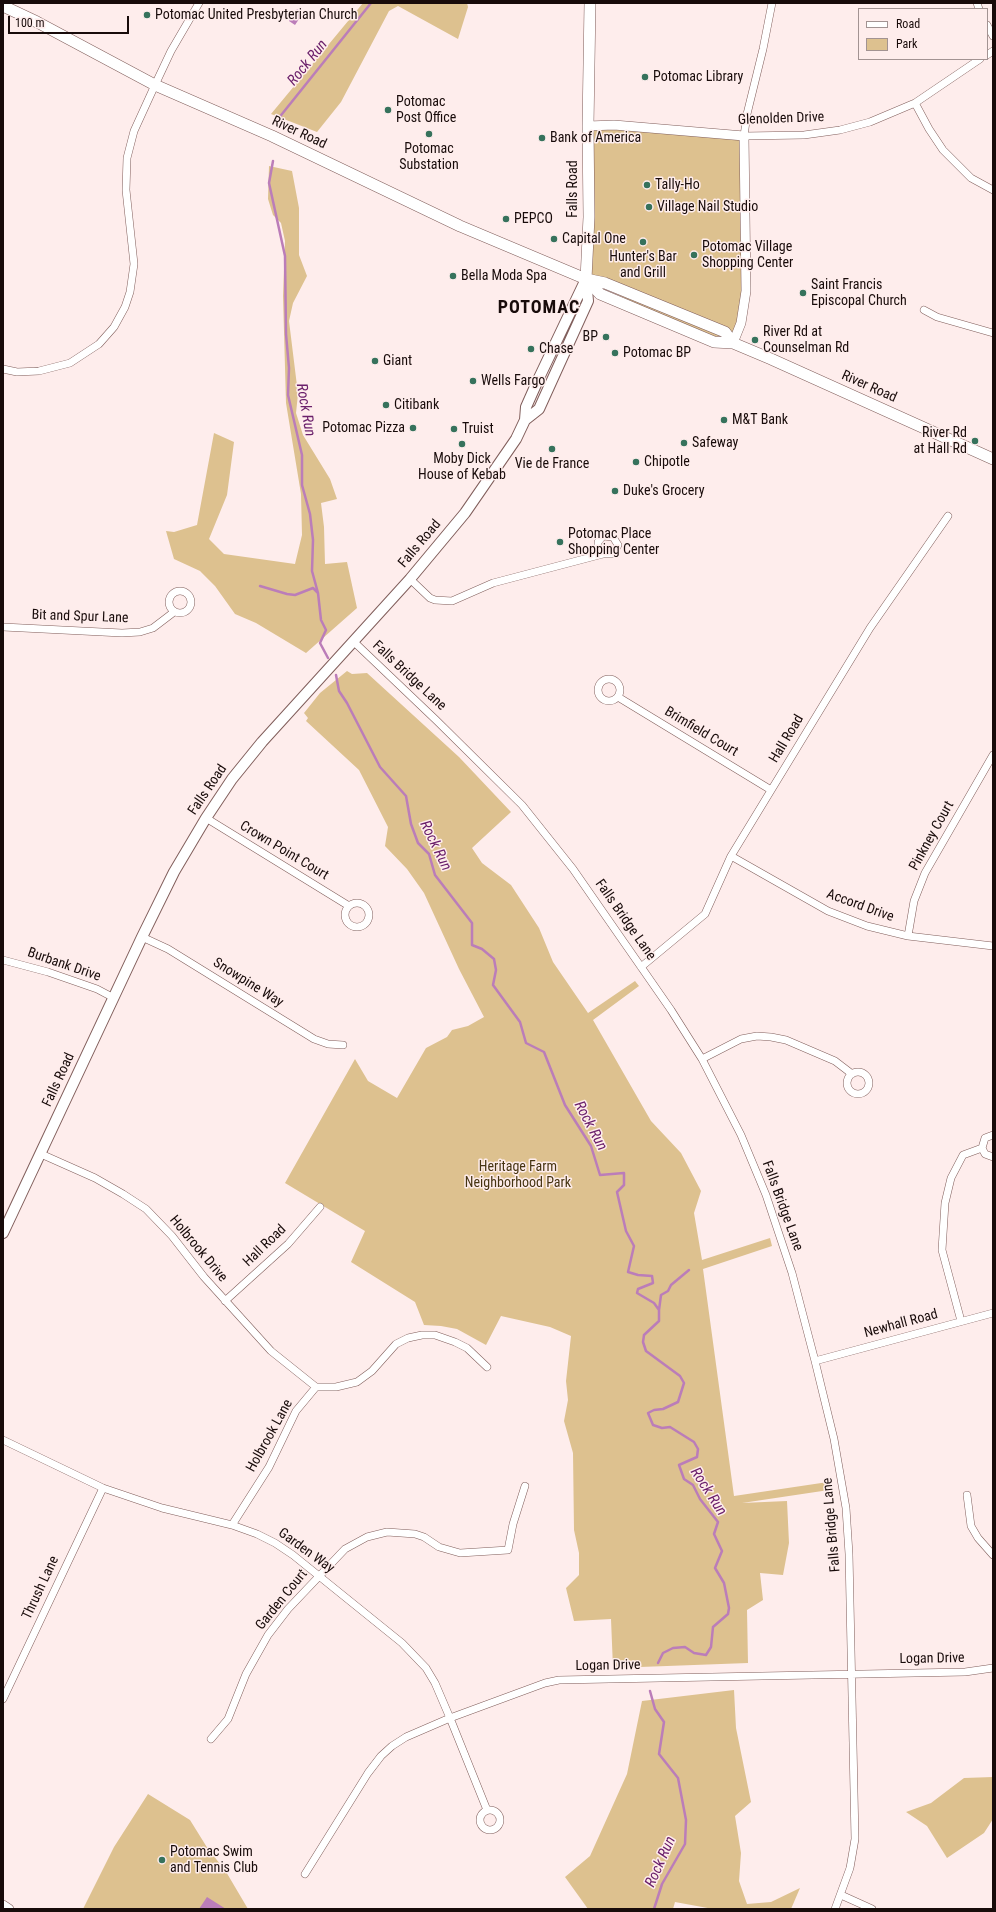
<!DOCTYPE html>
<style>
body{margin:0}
#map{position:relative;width:996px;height:1912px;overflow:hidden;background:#feedec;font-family:"Roboto Condensed",sans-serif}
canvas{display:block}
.frame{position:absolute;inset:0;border:4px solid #180b0a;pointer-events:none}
.legend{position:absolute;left:858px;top:8px;width:130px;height:52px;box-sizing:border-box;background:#feedec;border:1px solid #a29392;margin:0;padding:5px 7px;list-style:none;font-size:12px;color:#180b0a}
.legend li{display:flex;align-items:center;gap:8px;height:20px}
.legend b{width:20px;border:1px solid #a29392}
.scale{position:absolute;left:8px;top:16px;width:121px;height:18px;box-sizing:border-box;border:2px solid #180b0a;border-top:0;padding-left:5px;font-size:12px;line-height:14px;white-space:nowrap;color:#180b0a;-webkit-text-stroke:3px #feedec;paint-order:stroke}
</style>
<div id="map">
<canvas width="996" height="1912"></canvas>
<div class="frame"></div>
<ul class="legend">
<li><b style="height:5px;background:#fff"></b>Road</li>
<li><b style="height:11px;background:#ddc18f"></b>Park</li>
</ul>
<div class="scale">100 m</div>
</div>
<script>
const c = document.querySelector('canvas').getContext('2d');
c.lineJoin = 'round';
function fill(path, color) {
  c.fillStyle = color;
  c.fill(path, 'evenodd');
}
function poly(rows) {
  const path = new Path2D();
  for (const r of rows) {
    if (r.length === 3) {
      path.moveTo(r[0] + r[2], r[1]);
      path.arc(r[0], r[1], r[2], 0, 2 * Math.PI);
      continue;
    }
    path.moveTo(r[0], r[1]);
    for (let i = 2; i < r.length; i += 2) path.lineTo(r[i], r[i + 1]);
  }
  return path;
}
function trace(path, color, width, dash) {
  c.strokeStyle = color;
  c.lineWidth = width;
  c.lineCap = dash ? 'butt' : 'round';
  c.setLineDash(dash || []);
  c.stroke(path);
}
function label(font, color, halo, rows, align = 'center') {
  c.font = font + ' "Roboto Condensed",sans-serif';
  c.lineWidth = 3;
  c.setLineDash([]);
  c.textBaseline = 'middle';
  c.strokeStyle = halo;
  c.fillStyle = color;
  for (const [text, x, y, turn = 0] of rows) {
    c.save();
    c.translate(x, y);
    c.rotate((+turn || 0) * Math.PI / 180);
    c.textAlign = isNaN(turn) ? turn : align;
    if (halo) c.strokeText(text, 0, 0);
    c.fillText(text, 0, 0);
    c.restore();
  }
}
const green = poly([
 [363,3,467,3,468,7,458,39,398,6,389,11,341,102,317,132,271,114],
 [588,126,744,136,746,291,733,343,714,342,586,279],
 [269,166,292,171,299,208,299,255,307,276,293,303,289,321,298,394,296,413,303,435,330,479,337,499,321,503,324,527,325,564,347,562,357,608,306,653,256,623,235,614,215,586,200,571,174,559,166,531,174,532,197,525,214,433,234,442,227,495,209,539,224,554,295,564,302,535,301,494,286,403,283,296,285,241,281,223,273,215,268,199],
 [347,671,352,674,367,673,459,757,511,812,472,848,482,863,511,885,539,928,553,962,588,1013,635,981,639,986,593,1020,651,1121,681,1153,701,1191,694,1213,702,1260,770,1238,772,1246,703,1269,734,1496,828,1482,829,1490,742,1503,787,1501,789,1543,783,1575,760,1573,763,1600,747,1610,748,1663,613,1668,611,1619,574,1621,566,1588,579,1575,579,1553,574,1530,573,1453,564,1421,568,1400,566,1381,571,1336,550,1327,501,1316,486,1345,457,1329,441,1326,424,1325,415,1302,351,1262,365,1231,285,1183,355,1059,368,1081,397,1098,426,1048,447,1037,452,1030,468,1026,484,1017,459,969,424,893,407,869,385,846,388,827,359,770,306,721,308,718,304,713,320,693],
 [734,1690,736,1728,751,1802,735,1816,741,1853,739,1881,747,1904,771,1902,800,1888,791,1909,713,1909,675,1902,673,1909,588,1909,565,1877,590,1856,627,1774,642,1701],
 [993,1777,993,1819,984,1833,947,1858,927,1826,906,1812,931,1803,964,1778],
 [148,1794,190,1820,208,1849,225,1870,248,1909,83,1909,114,1847]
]);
const water = poly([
 [297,9,303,13,295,25,289,21],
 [207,1897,226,1909,199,1909]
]);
const stream = poly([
 [278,119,371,3],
 [273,161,269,183,285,256,286,334,289,368,288,395,302,455,302,485,310,514,313,540,312,571,318,593,321,620,326,630,320,643,328,658],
 [260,586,287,594,295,595,313,588,318,593],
 [336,675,339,691,347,703,380,767,406,796,411,824,418,843,429,854,435,875,472,923,472,945,482,949,494,959,496,970,493,985,520,1022,526,1043,544,1052,565,1105,591,1146,600,1175,624,1173,624,1185,617,1192,626,1231,634,1246,628,1272,638,1275,652,1276,653,1283,638,1289,637,1293,654,1303,659,1310,659,1321,644,1335,643,1342,646,1351,680,1376,684,1383,678,1402,663,1409,654,1410,648,1413,653,1425,662,1428,670,1427,694,1442,698,1449,697,1457,679,1465,684,1479,693,1485,700,1499,718,1522,714,1534,722,1551,715,1568,724,1583,729,1608,728,1614,713,1627,711,1647,706,1655,694,1653,685,1647,673,1648,663,1653,658,1663],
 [659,1310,661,1295,668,1291,671,1285,689,1270],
 [650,1691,655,1709,664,1722,659,1754,678,1778,686,1820,685,1844,662,1884,654,1909]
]);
const minor = poly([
 [772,3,763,49,747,114,744,136,804,135,840,130,870,122,915,103,980,59],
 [977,3,979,9],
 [987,25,993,36],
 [987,55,993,51],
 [915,103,929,129,943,150,971,178,993,190],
 [924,310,937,317,993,333],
 [3,369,17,372,39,371,70,363,99,344,114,327,125,307,130,292,134,264,126,190,127,158,134,131,155,85,171,51,199,3],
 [410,579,430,598,435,600,452,601,493,583,603,554,613,554,618,545,613,537,603,536,598,542,598,548,603,554],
 [180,602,11],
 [3,627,122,633,140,632,153,628,174,612],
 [353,641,436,720,522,805,573,869,671,1010,702,1059,741,1135,766,1195,792,1273,815,1361,834,1439,846,1508,849,1554,855,1839,850,1868,835,1909],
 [609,690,11],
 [618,697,771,790],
 [206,818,349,906],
 [731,856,828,911,867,926,908,936,993,946],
 [357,915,12],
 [908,936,914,901,925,873,993,755],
 [142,937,168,949,314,1039,328,1044,343,1045],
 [3,960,48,972,97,989,114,998],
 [641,967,705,914,731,856,870,628,948,516],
 [702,1059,741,1039,757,1036,771,1037,786,1040,835,1061,852,1074],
 [858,1083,11],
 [993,1135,985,1138,982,1148,985,1154,993,1157],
 [41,1154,95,1178,123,1194,146,1209,172,1236,204,1277,271,1351,316,1387],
 [225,1301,288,1244,320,1207],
 [961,1321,942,1250,945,1203,951,1178,963,1155,982,1148],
 [815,1361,993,1313],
 [3,1440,103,1488,162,1508,232,1525,257,1534,275,1543,293,1555,402,1643,426,1668,435,1683,450,1718,487,1810],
 [967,1495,971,1526,978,1538,993,1555],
 [232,1525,269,1467,296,1411,316,1387,336,1387,357,1382,372,1371,396,1344,408,1338,422,1335,435,1335,455,1342,467,1348,487,1367],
 [3,1699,103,1488],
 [211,1739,228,1719,246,1674,268,1635,288,1609,345,1549,367,1537,387,1532,415,1534,424,1537,439,1547,460,1553,508,1550,513,1524,525,1486],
 [490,1820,10],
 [305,1874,368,1773,381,1756,392,1746,406,1737,450,1718,545,1683,559,1680,965,1672,993,1668],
 [841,1895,872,1909]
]);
const tertiary = poly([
 [588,126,614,125,744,136,746,291,741,323,733,343],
 [3,1905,9,1909]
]);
const secondary = poly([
 [525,420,539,409,588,301,586,279],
 [3,1233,142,937,174,872,206,818,232,779,262,742,410,579,465,513,516,439,525,420,526,407,538,380,586,279]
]);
const primary = poly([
 [3,6,37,22,155,85,272,136,460,226,586,279,605,283,725,332,733,343],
 [586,279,600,294,714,342,733,343,771,359,993,459],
 [586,279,589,217,588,126,590,3]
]);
const markers = [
 [147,15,4,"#36725c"],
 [645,77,4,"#36725c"],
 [388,110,4,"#36725c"],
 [429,134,4,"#36725c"],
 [542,138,4,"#36725c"],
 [647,185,4,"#36725c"],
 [649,207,4,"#36725c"],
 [506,219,4,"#36725c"],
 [554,239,4,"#36725c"],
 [643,242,4,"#36725c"],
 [694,255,4,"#36725c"],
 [453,276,4,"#36725c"],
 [803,293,4,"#36725c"],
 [606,337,4,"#36725c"],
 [755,340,4,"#36725c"],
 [531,349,4,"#36725c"],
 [615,353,4,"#36725c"],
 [375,361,4,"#36725c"],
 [473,381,4,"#36725c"],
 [386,405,4,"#36725c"],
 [724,420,4,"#36725c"],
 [413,428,4,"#36725c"],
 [454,429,4,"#36725c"],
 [975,441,4,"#36725c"],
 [684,443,4,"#36725c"],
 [462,444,4,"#36725c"],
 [552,449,4,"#36725c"],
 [636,462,4,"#36725c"],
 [615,491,4,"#36725c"],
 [560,542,4,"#36725c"],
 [162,1860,4,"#36725c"]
];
const poiNames = [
 ["Potomac United Presbyterian Church",155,15],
 ["Potomac Library",653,77],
 ["Potomac",396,102],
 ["Post Office",396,118],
 ["Bank of America",550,138],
 ["Potomac",429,149,"center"],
 ["Substation",429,165,"center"],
 ["Tally-Ho",655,185],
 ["Village Nail Studio",657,207],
 ["PEPCO",514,219],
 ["Capital One",562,239],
 ["Potomac Village",702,247],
 ["Shopping Center",702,263],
 ["Hunter's Bar",643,257,"center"],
 ["and Grill",643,273,"center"],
 ["Bella Moda Spa",461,276],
 ["Saint Francis",811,285],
 ["Episcopal Church",811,301],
 ["River Rd at",763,332],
 ["Counselman Rd",763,348],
 ["BP",598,337,"right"],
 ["Chase",539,349],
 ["Potomac BP",623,353],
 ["Giant",383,361],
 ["Wells Fargo",481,381],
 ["Citibank",394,405],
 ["M&T Bank",732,420],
 ["Potomac Pizza",405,428,"right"],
 ["Truist",462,429],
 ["River Rd",967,433,"right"],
 ["at Hall Rd",967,449,"right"],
 ["Safeway",692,443],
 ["Moby Dick",462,459,"center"],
 ["House of Kebab",462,475,"center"],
 ["Chipotle",644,462],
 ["Vie de France",552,464,"center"],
 ["Duke's Grocery",623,491],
 ["Potomac Place",568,534],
 ["Shopping Center",568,550],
 ["Potomac Swim",170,1852],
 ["and Tennis Club",170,1868]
];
const streetNames = [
 ["Glenolden Drive",781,119,-2],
 ["River Road",299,133,25],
 ["Falls Road",573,189,-90],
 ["River Road",869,387,24],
 ["Falls Road",420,544,-50],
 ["Bit and Spur Lane",80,617,2],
 ["Falls Bridge Lane",409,676,43],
 ["Brimfield Court",701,732,31],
 ["Hall Road",787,739,-59],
 ["Falls Road",208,790,-56],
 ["Pinkney Court",932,836,-61],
 ["Crown Point Court",284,851,31],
 ["Accord Drive",860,906,20],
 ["Falls Bridge Lane",625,920,55],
 ["Burbank Drive",64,965,19],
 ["Snowpine Way",248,983,32],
 ["Falls Road",59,1080,-65],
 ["Falls Bridge Lane",782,1206,70],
 ["Hall Road",265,1246,-44],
 ["Holbrook Drive",198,1249,50],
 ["Newhall Road",901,1324,-15],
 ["Holbrook Lane",270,1436,-61],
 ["Falls Bridge Lane",832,1525,-95],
 ["Garden Way",306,1551,36],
 ["Thrush Lane",41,1588,-65],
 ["Garden Court",282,1600,-51],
 ["Logan Drive",932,1659,-1],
 ["Logan Drive",608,1666,-1]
];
const parkNames = [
 ["Heritage Farm",518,1167],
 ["Neighborhood Park",518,1183]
];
const waterNames = [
 ["Rock Run",308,63,-51],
 ["Rock Run",305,410,80],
 ["Rock Run",435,846,64],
 ["Rock Run",590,1126,62],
 ["Rock Run",708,1492,57],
 ["Rock Run",661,1862,-66]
];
const districtNames = [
 ["POTOMAC",539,308]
];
fill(green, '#ddc18f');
fill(water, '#bb7db9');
trace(stream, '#bb7db9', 2.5);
trace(minor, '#805e5b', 8);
trace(tertiary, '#805e5b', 10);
trace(secondary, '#805e5b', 12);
trace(primary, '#805e5b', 12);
trace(minor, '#fff', 7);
trace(tertiary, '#fff', 9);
trace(secondary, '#fff', 10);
trace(primary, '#fff', 11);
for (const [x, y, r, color] of markers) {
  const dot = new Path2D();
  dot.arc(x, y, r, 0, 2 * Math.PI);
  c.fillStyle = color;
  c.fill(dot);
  trace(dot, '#feedec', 1.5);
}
label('14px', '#180b0a', '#feedec', poiNames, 'left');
label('14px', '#180b0a', '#feedec', streetNames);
label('14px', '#463411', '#feedec', parkNames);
label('italic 15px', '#6b206b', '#feedec', waterNames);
c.letterSpacing = '1px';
label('bold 18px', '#180b0a', '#feedec', districtNames);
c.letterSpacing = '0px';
</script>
